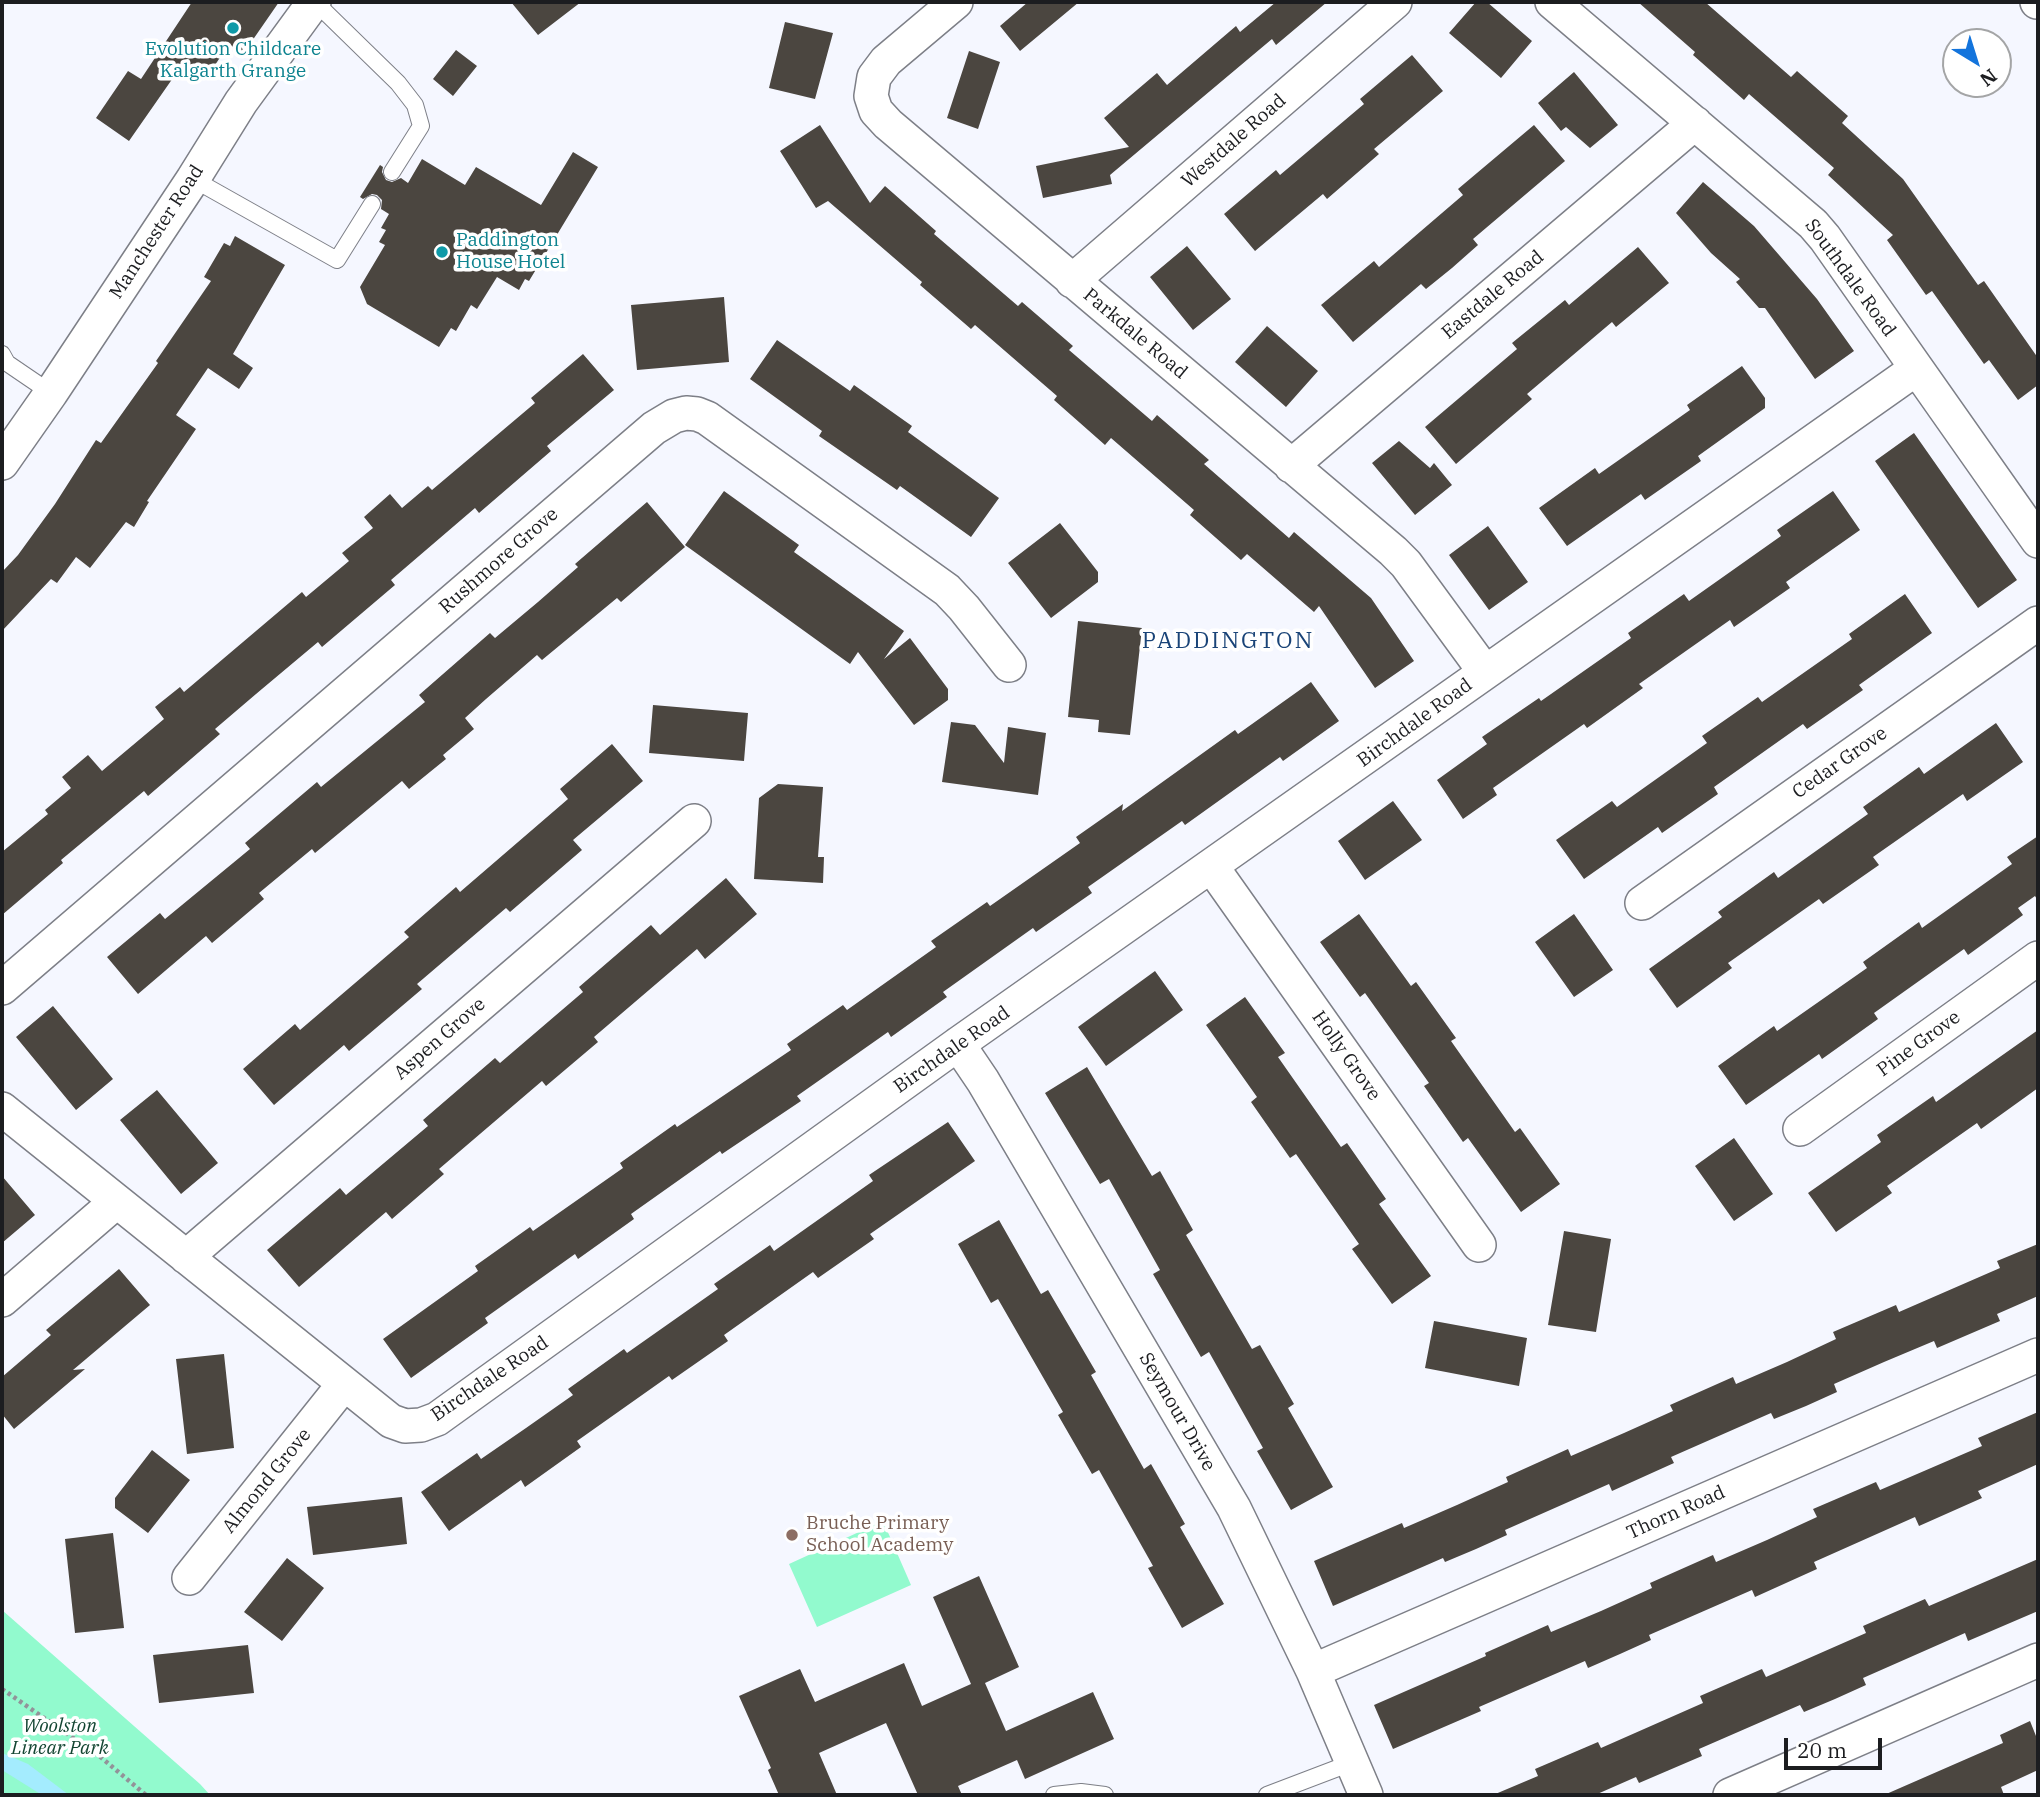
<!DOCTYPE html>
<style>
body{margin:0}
#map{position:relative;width:2040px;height:1797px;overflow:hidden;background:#f5f7ff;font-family:"IBM Plex Serif",serif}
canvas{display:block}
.frame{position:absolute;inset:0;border:4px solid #1c1d20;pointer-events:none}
.north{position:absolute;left:1942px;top:28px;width:70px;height:70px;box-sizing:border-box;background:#fff;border:2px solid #a4a5a6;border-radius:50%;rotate:142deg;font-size:19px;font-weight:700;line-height:28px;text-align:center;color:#1c1d20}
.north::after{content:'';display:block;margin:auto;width:24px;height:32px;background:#1374dc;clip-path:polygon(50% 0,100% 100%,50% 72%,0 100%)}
.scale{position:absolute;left:1784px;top:1738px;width:98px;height:32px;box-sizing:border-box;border:4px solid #1c1d20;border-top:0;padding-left:9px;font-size:21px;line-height:24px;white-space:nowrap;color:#1c1d20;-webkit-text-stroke:5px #fff;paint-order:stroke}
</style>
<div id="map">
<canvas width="2040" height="1797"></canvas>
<div class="frame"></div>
<div class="north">N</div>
<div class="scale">20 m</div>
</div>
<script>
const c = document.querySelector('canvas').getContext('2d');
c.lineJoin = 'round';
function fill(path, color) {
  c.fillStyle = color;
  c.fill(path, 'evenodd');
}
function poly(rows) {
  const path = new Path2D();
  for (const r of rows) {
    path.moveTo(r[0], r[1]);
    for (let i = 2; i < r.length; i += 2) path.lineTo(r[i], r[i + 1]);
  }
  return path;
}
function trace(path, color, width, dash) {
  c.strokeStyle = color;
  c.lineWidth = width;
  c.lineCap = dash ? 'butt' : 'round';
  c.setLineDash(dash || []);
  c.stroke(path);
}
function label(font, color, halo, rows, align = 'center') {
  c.font = font + ' "IBM Plex Serif",serif';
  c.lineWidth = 7;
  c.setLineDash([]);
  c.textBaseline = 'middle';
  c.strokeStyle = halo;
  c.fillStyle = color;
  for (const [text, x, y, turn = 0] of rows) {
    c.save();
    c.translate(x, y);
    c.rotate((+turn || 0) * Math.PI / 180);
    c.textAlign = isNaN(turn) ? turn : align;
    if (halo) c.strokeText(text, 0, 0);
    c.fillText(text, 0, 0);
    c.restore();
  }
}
const green = poly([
 [883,1521,911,1585,817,1627,789,1564],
 [2,1610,200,1784,210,1795,2,1795]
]);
const water = poly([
 [2,1753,28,1764,69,1795,42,1795,2,1770]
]);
const building = poly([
 [192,2,279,2,243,54,229,44,205,80,182,65,129,141,96,118,128,71,141,79],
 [511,2,581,2,538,35],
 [1028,2,1079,2,1020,51,1000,26],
 [1276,2,1327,2,1276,45,1272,39,1110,175,1112,184,1043,198,1036,166,1129,147,1104,118,1157,73,1167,85,1236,26,1240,32],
 [1476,2,1487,2,1532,41,1501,78,1449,33],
 [1638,2,1705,2,1791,77,1797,71,1848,116,1842,123,1903,179,1978,285,1984,281,2038,358,2038,385,2018,400,1989,360,1984,364,1932,291,1926,295,1887,240,1893,235,1828,175,1834,168,1749,94,1744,100,1693,55,1695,52],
 [785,22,833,33,815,99,769,88],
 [456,50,477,66,453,96,433,79],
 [969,51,1000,62,978,129,947,118],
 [1412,55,1443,91,1374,149,1379,154,1327,199,1323,194,1255,251,1224,214,1276,170,1280,175,1364,104,1360,99],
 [1574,72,1618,125,1590,148,1566,127,1561,131,1538,103],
 [820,125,870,203,885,186,936,231,934,234,1018,306,1022,302,1073,346,1069,350,1152,421,1157,415,1209,460,1204,464,1289,538,1294,532,1371,598,1414,661,1375,688,1319,606,1314,612,1247,554,1241,560,1190,515,1194,510,1111,438,1105,445,1054,400,1057,396,975,325,971,329,920,285,922,282,828,201,816,208,780,151],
 [1534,125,1565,161,1473,239,1478,245,1452,268,1426,289,1421,284,1353,342,1321,305,1374,261,1379,267,1463,195,1458,189],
 [573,152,598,167,529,281,525,279,519,290,497,277,477,309,471,305,456,331,451,328,439,347,367,304,360,287,385,245,379,242,386,230,381,228,389,214,381,209,382,200,377,195,372,194,363,199,360,197,380,165,383,167,382,172,386,180,392,182,401,178,408,183,422,159,465,185,476,167,541,205],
 [1703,182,1754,226,1817,299,1854,351,1815,379,1765,308,1759,308,1736,282,1740,279,1711,253,1676,213],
 [235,236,285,265,233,354,253,368,239,389,208,368,176,415,196,429,147,501,149,502,134,527,126,522,90,568,76,557,57,583,51,579,2,631,2,572,18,555,55,504,96,440,101,443,158,363,156,361,211,281,204,277,224,243,230,246],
 [1187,246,1231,299,1193,330,1150,277],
 [1638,247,1669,283,1616,327,1612,322,1527,394,1532,399,1456,464,1425,427,1517,349,1512,343,1565,300,1569,305],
 [724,297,729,362,637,370,631,305],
 [1267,326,1318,371,1286,407,1235,362],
 [777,340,850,391,854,385,912,426,908,432,999,498,971,537,900,486,897,490,819,436,822,431,750,379],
 [583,354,614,390,547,446,551,451,479,513,475,508,391,580,395,585,322,647,318,642,256,694,215,729,220,734,148,796,144,791,61,860,63,863,2,915,2,852,48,814,45,810,71,788,62,777,88,755,102,771,164,719,155,707,180,687,184,692,302,592,306,597,349,561,342,553,373,528,364,517,390,494,402,508,428,486,432,490,535,403,531,398],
 [1742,366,1765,398,1765,408,1698,456,1701,461,1645,500,1641,494,1567,546,1539,508,1595,468,1599,474,1690,410,1687,405],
 [1914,433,2017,580,1978,608,1875,461],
 [1399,441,1430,468,1434,463,1452,485,1415,515,1372,463],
 [724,491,799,545,794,552,904,631,884,659,910,638,948,689,948,700,914,725,858,652,850,664,685,545],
 [1833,491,1860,530,1786,582,1790,588,1734,627,1730,620,1639,684,1643,688,1587,728,1584,724,1493,788,1497,795,1463,819,1437,780,1487,744,1482,737,1539,698,1541,701,1631,638,1628,633,1684,594,1689,601,1781,536,1777,530],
 [647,502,685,547,621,602,617,598,542,660,537,655,486,699,465,718,474,729,443,755,446,759,409,789,402,781,315,853,312,849,259,893,264,899,212,943,206,936,138,994,107,957,160,913,165,919,250,849,245,843,271,821,317,782,321,787,425,702,419,695,490,633,495,638,538,602,578,567,575,564],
 [1060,523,1098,572,1098,582,1051,618,1008,563],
 [1488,526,1528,582,1489,610,1449,555],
 [1905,594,1932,633,1859,685,1863,690,1807,729,1803,724,1714,787,1718,794,1662,833,1658,827,1584,879,1556,840,1612,801,1617,807,1707,743,1702,736,1758,697,1762,702,1852,639,1849,634],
 [1078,621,1142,628,1130,735,1098,732,1099,720,1068,717],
 [1311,682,1339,721,1283,761,1280,757,1185,825,1182,821,1088,887,1092,893,1036,932,1033,928,943,992,947,997,891,1037,888,1032,797,1096,801,1101,722,1154,720,1151,631,1214,634,1219,578,1259,575,1254,485,1318,488,1323,411,1378,383,1339,478,1271,475,1266,530,1227,533,1231,623,1168,620,1163,675,1124,677,1127,791,1050,787,1044,843,1005,847,1010,936,947,931,941,987,902,990,906,1080,843,1076,837,1123,804,1122,811,1235,730,1238,734],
 [653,705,748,713,744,761,649,753],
 [951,722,975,725,1004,763,1008,727,1046,733,1038,795,942,782],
 [1996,723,2023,762,1967,801,1963,794,1873,857,1879,865,1823,904,1819,899,1728,963,1732,968,1677,1008,1649,969,1722,917,1718,912,1774,872,1778,878,1868,814,1863,807,1919,767,1924,774],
 [612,744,643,781,573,840,582,850,510,912,506,908,417,984,422,989,349,1051,344,1045,274,1105,243,1069,295,1024,300,1030,409,937,404,932,456,887,460,892,568,799,560,789],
 [778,784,823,787,818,857,824,857,823,883,754,879,759,798],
 [1393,801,1422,840,1365,880,1338,841],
 [2038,836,2038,901,2035,896,2018,908,2023,915,1968,955,1964,949,1874,1013,1878,1019,1822,1059,1819,1054,1746,1105,1718,1066,1774,1026,1777,1031,1867,968,1863,962,1919,922,1922,928,2012,864,2007,857],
 [726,878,757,914,705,959,697,949,594,1037,598,1042,546,1086,542,1081,439,1169,444,1174,392,1219,386,1212,299,1287,267,1250,340,1188,346,1195,428,1126,423,1120,495,1058,500,1063,583,992,579,987,651,925,660,935],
 [1359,914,1411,986,1416,982,1456,1038,1451,1041,1515,1132,1520,1128,1560,1184,1521,1212,1468,1138,1463,1142,1424,1086,1429,1083,1365,993,1360,997,1320,942],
 [1574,914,1613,970,1574,997,1535,942],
 [1155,971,1183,1010,1106,1066,1078,1027],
 [1245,997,1285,1053,1278,1057,1341,1147,1347,1143,1386,1199,1379,1204,1431,1276,1392,1304,1352,1249,1359,1244,1296,1154,1290,1158,1251,1102,1257,1097,1206,1025],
 [53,1006,113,1079,76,1110,16,1037],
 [2038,1030,2038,1088,1981,1129,1977,1123,1887,1186,1892,1193,1836,1232,1808,1193,1881,1142,1877,1135,1933,1096,1936,1102],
 [1087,1067,1152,1176,1160,1171,1193,1230,1186,1235,1252,1349,1260,1345,1294,1404,1288,1408,1333,1487,1291,1510,1257,1451,1263,1448,1209,1352,1201,1357,1153,1274,1160,1270,1109,1179,1100,1184,1045,1093],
 [157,1090,218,1163,181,1194,120,1120],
 [948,1122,975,1161,870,1234,874,1239,818,1278,813,1272,724,1335,728,1341,672,1380,669,1376,577,1441,581,1447,525,1487,521,1480,449,1531,421,1492,477,1453,481,1459,526,1428,573,1395,568,1389,624,1349,627,1353,718,1289,714,1284,770,1245,774,1251,873,1181,869,1175],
 [1734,1138,1773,1194,1734,1221,1695,1166],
 [2,1176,35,1215,2,1243],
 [999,1220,1041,1294,1048,1290,1096,1372,1091,1375,1144,1469,1151,1464,1185,1524,1180,1527,1224,1604,1182,1628,1148,1568,1153,1566,1099,1470,1092,1474,1058,1415,1063,1412,998,1299,991,1303,958,1244],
 [1564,1231,1611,1239,1596,1332,1548,1325],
 [2038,1244,2038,1296,1997,1314,2000,1321,1937,1348,1934,1341,1884,1362,1834,1384,1837,1392,1806,1406,1774,1419,1771,1413,1671,1457,1674,1463,1612,1491,1609,1484,1505,1530,1507,1535,1476,1549,1445,1562,1443,1558,1333,1606,1314,1561,1402,1523,1404,1528,1457,1505,1508,1482,1506,1477,1568,1449,1571,1456,1624,1433,1673,1411,1670,1405,1733,1377,1736,1384,1787,1362,1836,1339,1833,1332,1896,1305,1899,1312,2000,1268,1997,1261],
 [119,1269,150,1305,73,1370,85,1369,14,1429,2,1414,2,1377,51,1335,46,1330],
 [1434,1321,1527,1338,1519,1386,1425,1368],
 [224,1354,234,1448,187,1454,176,1359],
 [2038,1412,2038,1464,1978,1491,1982,1498,1919,1526,1915,1517,1814,1562,1817,1569,1755,1597,1752,1590,1649,1635,1651,1640,1620,1654,1588,1668,1585,1661,1479,1707,1481,1711,1393,1749,1374,1705,1486,1656,1485,1653,1548,1625,1551,1632,1601,1611,1652,1588,1650,1583,1713,1555,1716,1562,1767,1540,1817,1517,1813,1509,1876,1482,1880,1490,1982,1446,1978,1438],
 [152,1450,190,1480,148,1533,115,1508,115,1498],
 [402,1497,407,1544,313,1555,307,1507],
 [113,1533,124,1628,75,1633,65,1539],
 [287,1558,324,1588,282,1641,244,1612],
 [2038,1559,2038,1611,1968,1641,1965,1633,1863,1678,1866,1685,1835,1699,1804,1712,1800,1705,1699,1749,1702,1756,1639,1783,1636,1777,1595,1795,1493,1795,1538,1776,1535,1769,1598,1742,1601,1748,1703,1703,1700,1696,1762,1669,1766,1677,1866,1633,1863,1626,1925,1599,1929,1606],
 [979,1576,1019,1667,985,1683,1006,1731,1093,1692,1114,1739,1025,1779,1017,1760,958,1786,962,1795,918,1795,886,1723,819,1753,837,1795,779,1795,768,1770,771,1768,739,1696,800,1669,815,1702,904,1663,922,1706,971,1684,933,1597],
 [248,1645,254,1693,159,1703,153,1655],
 [2030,1721,2038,1741,2038,1770,2001,1787,2004,1795,1884,1795,2003,1743,2000,1735]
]);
const path = poly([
 [2,1689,98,1755,146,1795]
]);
const lane = poly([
 [315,2,398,83,415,105,421,126,392,172],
 [193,179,337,260,372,204],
 [2,354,7,363,51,393],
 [1054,1795,1081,1792,1105,1795],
 [1267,1795,1351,1763]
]);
const street = poly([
 [956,2,886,61,874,77,871,96,876,111,888,124,1393,551,1406,564,1485,672],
 [1552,2,1813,224,1825,238,2038,541],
 [2037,2,2038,2],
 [1072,281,1395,2],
 [2,463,51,393,193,179,241,102,314,2],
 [1291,466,1695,123],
 [1212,867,1479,1245],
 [1642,903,2038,623],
 [2,988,654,428,674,416,686,413,697,414,707,418,947,590,964,608,1009,665],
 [958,1044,983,1081,1234,1508,1313,1671,1366,1795],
 [2,1109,391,1421,405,1426,421,1425,437,1419,958,1044,1916,369],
 [1800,1129,2038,958],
 [186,1257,694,821],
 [2,1300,116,1202],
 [189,1578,344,1384],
 [1313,1671,2038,1355],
 [1730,1795,2038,1660]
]);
const markers = [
 [233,28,7,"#0f9aa8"],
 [442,252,7,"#0f9aa8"],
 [792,1535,7,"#8d6e63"]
];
const cultureNames = [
 ["Evolution Childcare",233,50],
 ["Kalgarth Grange",233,72],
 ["Paddington",456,241,"left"],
 ["House Hotel",456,263,"left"]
];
const streetNames = [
 ["Westdale Road",1234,141,-41],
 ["Manchester Road",157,232,-57],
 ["Southdale Road",1850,278,54],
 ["Eastdale Road",1493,295,-40],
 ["Parkdale Road",1135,334,40],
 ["Rushmore Grove",499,561,-41],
 ["Birchdale Road",1415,723,-36],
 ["Cedar Grove",1840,763,-35],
 ["Aspen Grove",440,1039,-41],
 ["Pine Grove",1919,1044,-36],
 ["Birchdale Road",952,1050,-35],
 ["Holly Grove",1346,1056,55],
 ["Birchdale Road",490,1379,-34],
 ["Seymour Drive",1177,1412,60],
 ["Almond Grove",267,1481,-51],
 ["Thorn Road",1676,1513,-24]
];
const educationNames = [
 ["Bruche Primary",806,1524],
 ["School Academy",806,1546]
];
const parkNames = [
 ["Woolston",60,1727],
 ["Linear Park",60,1749]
];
const quarterNames = [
 ["PADDINGTON",1228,641]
];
fill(green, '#92face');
fill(water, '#a4ecfe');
fill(building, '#4b4640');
trace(lane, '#7d7f87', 18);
trace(street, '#7d7f87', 36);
trace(path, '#929399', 4.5, [3.5, 3.5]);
trace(lane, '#fff', 16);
trace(street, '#fff', 33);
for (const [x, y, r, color] of markers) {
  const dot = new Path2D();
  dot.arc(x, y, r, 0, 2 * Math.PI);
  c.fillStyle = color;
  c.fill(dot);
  trace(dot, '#fff', 2.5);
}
label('19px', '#0d838f', '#fff', cultureNames);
label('19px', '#1c1d20', '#fff', streetNames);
label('19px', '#785e54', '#fff', educationNames, 'left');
label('italic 19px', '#134532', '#fff', parkNames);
c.letterSpacing = '2px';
label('23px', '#1a4478', '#fff', quarterNames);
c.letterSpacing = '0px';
</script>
